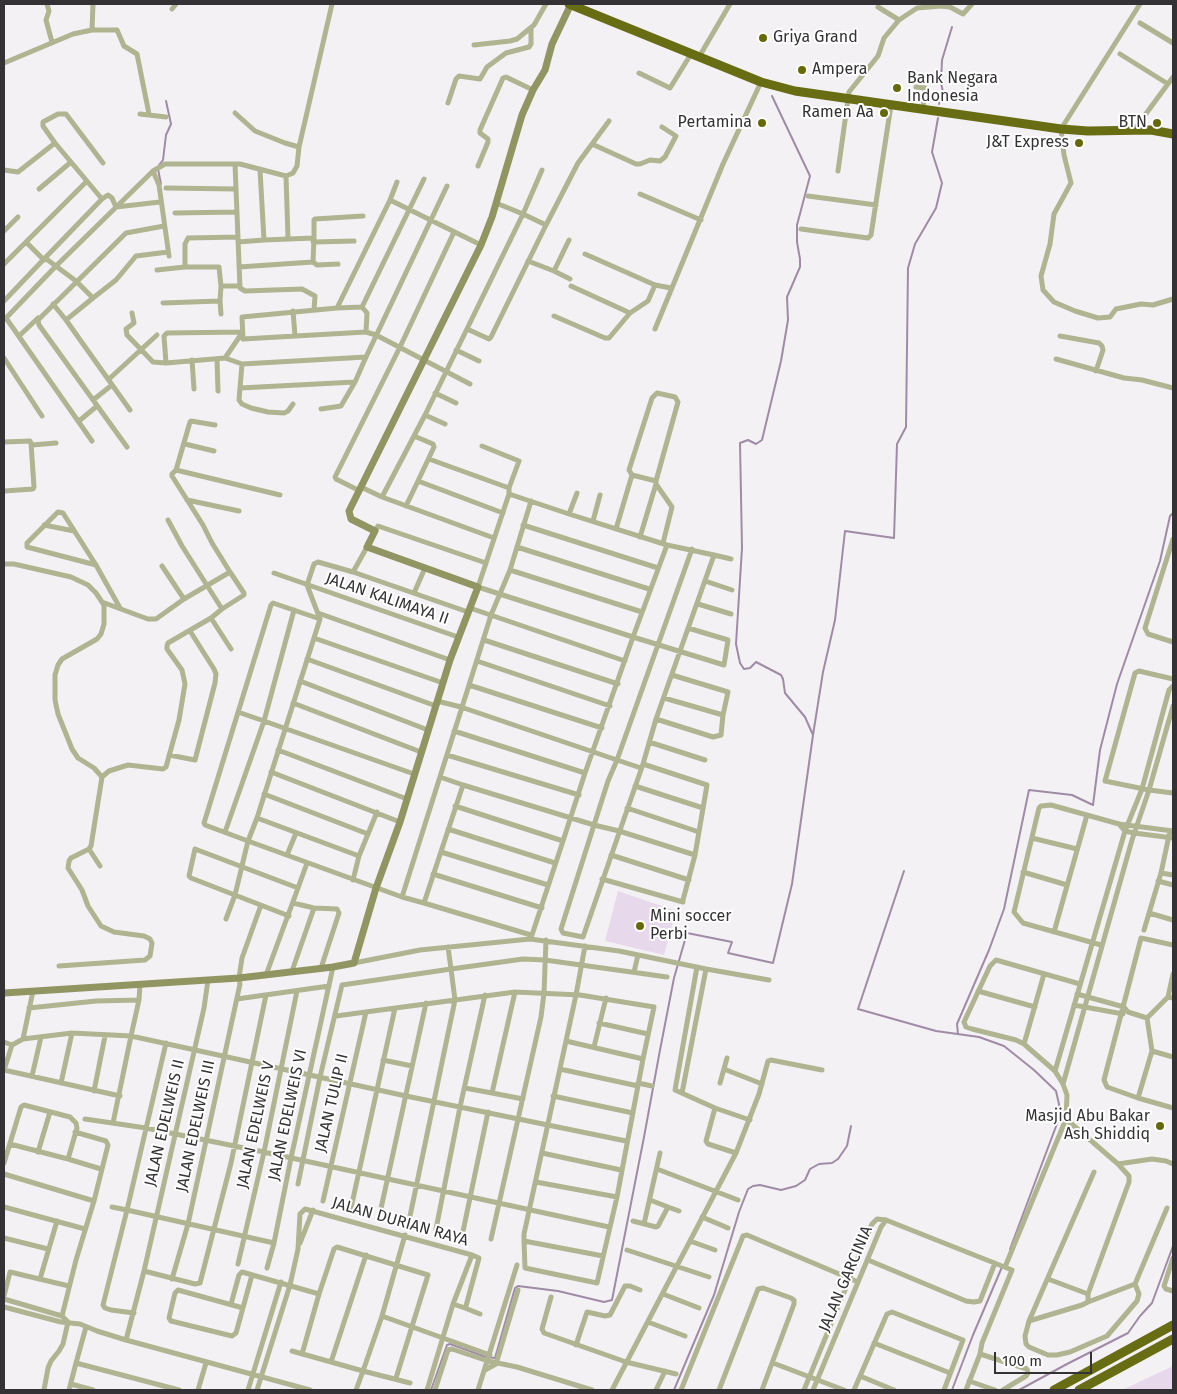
<!DOCTYPE html>
<style>
body{margin:0}
#map{position:relative;width:1177px;height:1394px;overflow:hidden;background:#f4f1f5;font-family:"Fira Sans",sans-serif}
canvas{display:block}
.frame{position:absolute;inset:0;border:5px solid #343234;pointer-events:none}
.scale{position:absolute;left:994px;top:1352px;width:98px;height:22px;box-sizing:border-box;border:2px solid #343234;border-top:0;padding-left:6px;font-size:15px;line-height:18px;white-space:nowrap;color:#343234;-webkit-text-stroke:4px #fff;paint-order:stroke}
</style>
<div id="map">
<canvas width="1177" height="1394"></canvas>
<div class="frame"></div>
<div class="scale">100 m</div>
</div>
<script>
const c = document.querySelector('canvas').getContext('2d');
c.lineJoin = 'round';
function fill(path, color) {
  c.fillStyle = color;
  c.fill(path, 'evenodd');
}
function poly(rows) {
  const path = new Path2D();
  for (const r of rows) {
    path.moveTo(r[0], r[1]);
    for (let i = 2; i < r.length; i += 2) path.lineTo(r[i], r[i + 1]);
  }
  return path;
}
function trace(path, color, width, dash) {
  c.strokeStyle = color;
  c.lineWidth = width;
  c.lineCap = dash ? 'butt' : 'round';
  c.setLineDash(dash || []);
  c.stroke(path);
}
function label(font, color, halo, rows, align = 'center') {
  c.font = font + ' "Fira Sans",sans-serif';
  c.lineWidth = 4;
  c.setLineDash([]);
  c.textBaseline = 'middle';
  c.strokeStyle = halo;
  c.fillStyle = color;
  for (const [text, x, y, turn = 0] of rows) {
    c.save();
    c.translate(x, y);
    c.rotate((+turn || 0) * Math.PI / 180);
    c.textAlign = isNaN(turn) ? turn : align;
    if (halo) c.strokeText(text, 0, 0);
    c.fillText(text, 0, 0);
    c.restore();
  }
}
const green = poly([
 [618,891,676,911,664,955,605,941],
 [1173,1366,1173,1390,1122,1390]
]);
const stream = poly([
 [939,104,943,92,941,83,942,60,952,27],
 [159,165,163,160,166,135,171,124,166,101],
 [158,169,161,184],
 [813,735,823,672,835,620,845,531,894,538,897,444,906,427,908,268,915,244,936,208,942,183,932,152,938,118],
 [904,871,858,1009,936,1031,979,1037,1004,1046,1034,1070,1056,1091,1061,1113,1010,1249],
 [958,1034,957,1024,989,950,1004,909,1029,790,1072,795,1093,805,1100,750,1117,684,1160,561,1170,516,1173,513],
 [431,1390,447,1345,450,1344,486,1357,495,1358,515,1288,518,1286,558,1291,604,1302,612,1300,644,1137,660,1050,674,978,687,933,732,942,728,953,773,963,792,884,813,735,805,717,785,693,783,679,781,675,756,662,750,668,744,669,740,663,736,644,742,548,740,443,748,440,756,444,762,440,781,361,788,320,787,297,800,267,800,259,797,242,797,225,810,176,772,96],
 [674,1390,714,1295,739,1212,748,1189,753,1186,760,1185,781,1190,796,1186,805,1180,810,1169,819,1164,832,1163,838,1159,847,1146,851,1126],
 [952,1390,973,1335,1002,1267],
 [1019,1390,1067,1364,1128,1333,1140,1316,1152,1303,1173,1246]
]);
const street = poly([
 [47,4,49,11,46,20,52,42],
 [1140,4,1061,129,1064,155,1071,183,1054,214,1050,244,1041,276,1043,290,1054,302,1075,311,1098,318,1110,317,1116,309,1141,304,1153,305,1173,299],
 [878,7,899,20],
 [172,9,176,4],
 [1140,23,1173,43],
 [92,30,93,4],
 [474,45,510,41,517,39,534,25,546,4],
 [1120,54,1168,84],
 [699,57,730,4],
 [4,63,73,34,92,30,117,30,124,46,137,54,149,114],
 [639,73,670,88,691,54],
 [916,87,925,88,923,108],
 [448,103,456,79,459,76,480,79,487,67,506,53,529,47,531,44,531,29],
 [235,113,255,131,285,143,299,147],
 [140,114,166,117],
 [1134,130,1173,77],
 [592,144,636,164,640,164,650,160,660,161,665,157,676,136,662,127],
 [103,163,66,114,58,114,43,122,43,126,55,143,102,199,45,258,76,281,93,298,116,280,136,256,168,252],
 [235,164,240,288,245,291,302,289,315,296,314,310],
 [478,166,488,142,488,139,480,133,480,130,503,78,506,77,533,90],
 [4,170,18,172,55,143],
 [260,170,264,240,314,238,314,220,315,219,363,216],
 [153,171,159,185,169,256],
 [838,171,849,92,878,56,884,38,899,20,917,8,941,6,950,7,963,14,972,4],
 [286,176,293,173,297,166,299,147,332,4],
 [166,188,235,189],
 [39,189,71,162],
 [640,194,701,220],
 [808,196,876,205],
 [102,199,108,195,112,198,116,207,160,202],
 [390,200,397,182],
 [175,213,236,212],
 [546,225,578,163,609,121],
 [801,229,868,238,871,235,891,105],
 [4,231,18,217],
 [26,242,44,260],
 [238,242,264,240],
 [313,242,354,241],
 [585,254,655,285,671,288],
 [528,261,554,271,569,240],
 [313,262,317,265,338,264],
 [4,264,87,181],
 [185,267,219,267,221,286],
 [239,267,313,262,314,238],
 [157,270,185,267,185,244,188,238,238,237],
 [554,271,570,279],
 [571,286,630,313],
 [93,298,66,320,130,410],
 [4,301,45,258],
 [220,301,221,314],
 [163,303,220,301,221,286,239,286],
 [53,304,66,320],
 [362,307,367,313,366,332,243,339,242,317,337,308,362,307],
 [362,307,424,179],
 [337,308,390,200,481,245],
 [293,311,295,336],
 [132,313,134,323,126,329,127,335,153,362,166,363],
 [554,316,605,338,609,338,630,313,648,301,655,285],
 [467,329,489,339,491,337,546,225,523,214,542,170],
 [655,329,723,164,761,82],
 [242,332,167,333,164,336,166,363,225,358,242,364,366,357,447,186],
 [366,332,376,335,470,384],
 [19,336,38,318],
 [1060,336,1099,343,1102,346,1103,350,1096,371],
 [456,350,479,361],
 [4,358,42,416],
 [225,358,242,333],
 [217,359,218,391],
 [1056,359,1124,378,1142,380,1173,388],
 [192,360,194,389],
 [109,379,157,335],
 [240,388,242,364],
 [435,393,456,403],
 [93,400,112,385],
 [293,404,288,411,284,413,268,412,251,408,242,404,239,400,240,388,355,382,366,357],
 [321,409,341,406,355,382],
 [425,415,445,424],
 [79,421,97,406],
 [414,436,433,444,434,447,418,481],
 [92,441,6,318,56,266,153,171,165,164,240,164,286,176,288,238],
 [4,442,30,441,31,443,34,487,33,489,4,491],
 [185,444,214,451],
 [32,445,56,443],
 [482,446,519,461,509,488],
 [127,447,39,325,38,320,126,233,164,226],
 [429,459,509,488,509,494,569,514,667,545,714,555,656,719,643,764,583,937,563,933,561,929,594,825,463,785,424,903,531,935],
 [176,470,280,495],
 [656,481,632,475,629,470,652,398,657,393,675,397,678,402,656,481,656,484,672,507,663,543],
 [361,487,382,497,494,538],
 [360,491,336,479,335,477,400,347,454,232],
 [382,497,425,415,523,214,496,203],
 [187,500,239,511],
 [531,501,510,570,491,615,469,685,602,728],
 [406,506,418,481,503,513],
 [569,514,577,493],
 [593,521,600,495],
 [44,525,74,531],
 [523,525,658,568],
 [616,529,632,475],
 [375,531,378,526,486,563],
 [640,537,656,484],
 [1173,539,1145,628,1148,634,1173,642],
 [667,545,633,637,724,665,728,640,688,628],
 [367,547,353,572,468,612],
 [517,547,649,589],
 [714,555,731,559],
 [4,564,14,564,71,577,88,585,96,593,104,605,104,624,101,634,97,639,62,659,58,665,55,675,55,700,58,714,72,749,78,758,94,768,102,777,91,846,89,849,71,858,69,861,68,868,82,890,88,906,101,926,114,932,144,936,150,939,152,943,150,956,145,960,59,966],
 [96,565,27,547,27,543,58,512,63,513,96,565,120,608],
 [162,566,184,599],
 [510,570,642,612],
 [274,573,458,637],
 [705,581,732,590],
 [414,593,425,568],
 [102,602,137,615,148,619,156,619,184,599,230,572,212,543,203,525,172,476,172,474,176,470,190,422,191,421,215,425],
 [698,604,731,614],
 [470,608,625,661],
 [222,609,244,595,244,593,230,572],
 [318,613,450,660],
 [211,618,231,649],
 [320,619,273,603,271,605,204,823,205,825,248,841,257,818,320,619,307,585,314,564,318,562,353,572],
 [314,638,443,683],
 [484,640,618,684],
 [307,659,436,706],
 [477,661,610,706],
 [1173,679,1139,671,1135,673,1105,781,1149,790,1173,793],
 [300,681,428,730],
 [664,698,723,715],
 [437,701,461,707,617,760,692,549],
 [293,703,421,752],
 [238,712,264,721,294,610],
 [656,719,713,737,721,735,723,715,728,692,672,675],
 [454,731,585,773,633,637,478,587,509,494],
 [649,742,705,760],
 [278,750,407,799],
 [169,755,195,760,215,683,216,674,214,669,190,631],
 [447,755,579,795],
 [641,768,617,760,608,781,594,825,619,831,695,855],
 [271,772,400,822],
 [102,777,109,771,128,765,163,769,166,767,179,720,185,684,182,670,167,649,167,646,168,643,211,618,222,609,182,546,168,520],
 [440,777,463,785],
 [635,786,703,808],
 [455,806,563,841,531,938],
 [627,808,699,832],
 [257,818,359,856,368,834,264,794],
 [1119,824,1125,831,1134,833,1173,838],
 [448,829,555,863],
 [225,832,264,721,414,774],
 [368,834,377,812],
 [1032,838,1077,849],
 [563,841,585,773],
 [89,849,100,866],
 [441,852,548,885],
 [287,855,296,833],
 [611,855,689,880],
 [1023,872,1067,885],
 [1161,873,1173,875],
 [433,874,542,908],
 [602,879,683,902,683,900,695,855,707,785,643,764],
 [353,880,359,856],
 [1158,881,1173,885],
 [402,897,424,903],
 [314,908,337,909,339,913,321,968],
 [1149,913,1173,920],
 [289,916,191,878,189,876,195,849,298,888,307,863],
 [226,919,235,895,248,841,402,897,469,685],
 [1144,930,1161,873,1170,831],
 [1054,932,1087,815],
 [1101,945,1023,923,1014,912,1039,808,1041,806,1051,805,1119,824,1173,831],
 [354,963,420,950,530,939,619,951,706,969,682,1093],
 [697,967,675,1090,715,1108,750,1120],
 [706,969,769,980],
 [292,971,314,908,293,903],
 [634,972,638,955],
 [266,975,298,888],
 [33,991,23,1039,72,1033,131,1036,139,1000,140,984],
 [978,991,1035,1007],
 [1077,994,1124,1007,1128,1012,1147,1018],
 [1168,997,1173,974],
 [237,999,329,986],
 [1074,1005,1123,1014],
 [29,1008,96,1001,139,1000],
 [336,1016,515,992,580,995,654,1007,643,1059,566,1041],
 [1147,1018,1152,1051,1138,1098,1107,1087,1104,1080,1141,938,1173,945],
 [1147,1018,1168,997,1173,998],
 [599,1023,648,1034],
 [4,1042,12,1045,23,1039],
 [166,1043,127,1210,274,1243],
 [1024,1044,1044,974],
 [594,1047,606,998],
 [1152,1051,1173,1057],
 [383,1060,412,1066],
 [560,1069,638,1086],
 [724,1069,762,1084],
 [4,1070,120,1096],
 [4,1070,12,1045],
 [1055,1071,1125,831,1142,789,1169,690,1173,686],
 [32,1076,41,1037],
 [61,1083,72,1033],
 [638,1083,652,1086],
 [720,1083,727,1058],
 [1063,1084,1132,840,1149,790,1173,706],
 [465,1088,492,1093,515,992],
 [94,1091,105,1036],
 [492,1093,523,1099],
 [553,1096,633,1113],
 [1138,1098,1173,1108],
 [715,1108,706,1141,708,1144,736,1153],
 [85,1119,146,1128,264,1152,609,1227],
 [113,1123,131,1036,406,1096,626,1141],
 [38,1152,50,1112],
 [542,1153,621,1170],
 [68,1159,101,1169],
 [4,1163,21,1107,24,1105,70,1117,76,1123,77,1128,68,1159,10,1144],
 [1118,1164,1152,1159,1166,1161,1173,1164],
 [657,1169,738,1200],
 [1094,1172,1029,1321,1025,1336,1026,1344,1029,1347,1048,1355,1057,1355,1070,1352,1107,1336,1137,1301,1139,1294,1135,1284],
 [4,1174,94,1201],
 [536,1182,617,1197],
 [298,1184,320,1077,342,985,451,969,448,947],
 [323,1201,366,1012],
 [4,1207,85,1229],
 [112,1207,127,1210,103,1305,105,1308,111,1310,134,1313],
 [668,1207,679,1211],
 [351,1208,395,1008],
 [380,1213,426,1003],
 [702,1217,728,1228],
 [409,1221,455,1000,451,969,523,959,545,960,667,977],
 [633,1221,656,1227,658,1226,668,1207,650,1200],
 [644,1224,660,1153],
 [436,1229,460,1107,485,995],
 [462,1236,488,1112],
 [4,1238,48,1249],
 [491,1239,541,1017,544,993,546,940],
 [524,1241,524,1234,576,995,585,946],
 [690,1241,715,1250],
 [300,1243,313,1210],
 [627,1250,709,1277],
 [603,1256,524,1241,525,1268,597,1283,617,1197,643,1059],
 [1173,1258,1164,1286,1166,1289,1173,1291],
 [868,1260,966,1301,974,1302,980,1301,995,1263],
 [238,1264,264,1152,297,991],
 [1005,1267,1066,1119,1067,1095,1063,1084,1055,1071,1024,1044,1016,1040,972,1029,966,1027,964,1022,990,966,996,960,1080,984],
 [267,1268,274,1243,291,1158,333,967],
 [144,1271,195,1284,200,1283,231,1163,266,995],
 [40,1279,57,1221],
 [172,1279,188,1224,240,984,239,978,242,958,261,905],
 [1048,1279,1088,1294],
 [663,1294,699,1308],
 [4,1296,10,1272,69,1286],
 [551,1297,542,1329,544,1333,626,1362,676,1374],
 [4,1299,62,1316,68,1322,63,1344,59,1351,51,1361,48,1368,44,1390],
 [1088,1302,1135,1284,1167,1208],
 [231,1304,239,1275,242,1272,319,1294],
 [453,1304,465,1308,466,1306,479,1258,472,1255],
 [4,1307,61,1322,80,1324,97,1331,126,1340,310,1390],
 [243,1308,178,1290,175,1293,169,1318,171,1321,232,1336,236,1333,252,1275],
 [465,1308,480,1314],
 [62,1316,76,1260,94,1201,108,1145,106,1141,75,1132],
 [382,1316,490,1355],
 [1029,1321,1082,1305,1088,1302,1088,1294,1129,1182,1129,1176,1118,1164,1066,1119],
 [648,1322,685,1336],
 [126,1340,144,1271,204,1008,208,980],
 [874,1343,950,1373],
 [576,1345,587,1312,605,1316,610,1315,625,1286,630,1286,640,1290],
 [292,1351,363,1371,382,1316,405,1235],
 [302,1354,319,1294,334,1249,337,1247,428,1275,396,1378],
 [331,1362,366,1255],
 [76,1363,86,1327],
 [773,1363,844,1390],
 [485,1370,496,1364,518,1290],
 [860,1376,894,1390],
 [969,1381,995,1390],
 [71,1384,93,1390],
 [69,1390,76,1363,179,1390],
 [198,1390,206,1363],
 [248,1390,281,1282],
 [257,1390,290,1285,298,1249,300,1214,305,1209,472,1255,453,1304,427,1390],
 [356,1390,363,1371,410,1383],
 [435,1390,448,1350,452,1349,488,1361,517,1367,592,1390],
 [478,1390,517,1265],
 [612,1390,736,1153,759,1094,768,1061,771,1060,822,1070],
 [656,1390,665,1371],
 [681,1390,743,1236,747,1235,858,1282],
 [719,1390,758,1289,763,1288,791,1298,794,1300,794,1304,762,1390],
 [804,1390,872,1224,877,1219,886,1220,1012,1270,982,1343,980,1354,1027,1369,1028,1373,1026,1376,1003,1390],
 [813,1390,881,1227,886,1220],
 [854,1390,887,1314,892,1312,963,1340,944,1390],
 [966,1390,980,1354]
]);
const secondary = poly([
 [4,993,239,978,333,967,354,963,376,888,400,822,450,660,478,587,367,547,375,531,351,519,349,511,481,245,492,217,522,115,533,90,545,70,552,44,571,4]
]);
const highway = poly([
 [569,4,761,82,795,91,1061,129,1088,131,1151,130,1173,134],
 [1054,1390,1173,1325],
 [1079,1390,1173,1339]
]);
const markers = [
 [763,38,5,"#656909"],
 [802,70,5,"#656909"],
 [897,88,5,"#656909"],
 [884,113,5,"#656909"],
 [762,123,5,"#656909"],
 [1157,123,5,"#656909"],
 [1079,143,5,"#656909"],
 [640,926,5,"#656909"],
 [1160,1126,5,"#656909"]
];
const poiNames = [
 ["Griya Grand",773,38,"left"],
 ["Ampera",812,70,"left"],
 ["Bank Negara",907,79,"left"],
 ["Indonesia",907,97,"left"],
 ["Ramen Aa",874,113],
 ["Pertamina",752,123],
 ["BTN",1147,123],
 ["J&T Express",1069,143],
 ["Mini soccer",650,917,"left"],
 ["Perbi",650,935,"left"],
 ["Masjid Abu Bakar",1150,1117],
 ["Ash Shiddiq",1150,1135]
];
const streetNames = [
 ["JALAN KALIMAYA II",387,599,19],
 ["JALAN TULIP II",332,1103,-77],
 ["JALAN EDELWEIS VI",288,1115,-78],
 ["JALAN EDELWEIS II",165,1123,-77],
 ["JALAN EDELWEIS V",256,1125,-78],
 ["JALAN EDELWEIS III",196,1126,-78],
 ["JALAN DURIAN RAYA",400,1222,16],
 ["JALAN GARCINIA",846,1279,-67]
];
fill(green, '#e7d9eb');
trace(stream, '#a08ba6', 2);
trace(street, '#b0b491', 5);
trace(secondary, '#919561', 7);
trace(highway, '#686c12', 9);
for (const [x, y, r, color] of markers) {
  const dot = new Path2D();
  dot.arc(x, y, r, 0, 2 * Math.PI);
  c.fillStyle = color;
  c.fill(dot);
  trace(dot, '#fff', 2);
}
label('16px', '#343234', '#fff', poiNames, 'right');
label('16px', '#343234', '#fff', streetNames);
</script>
